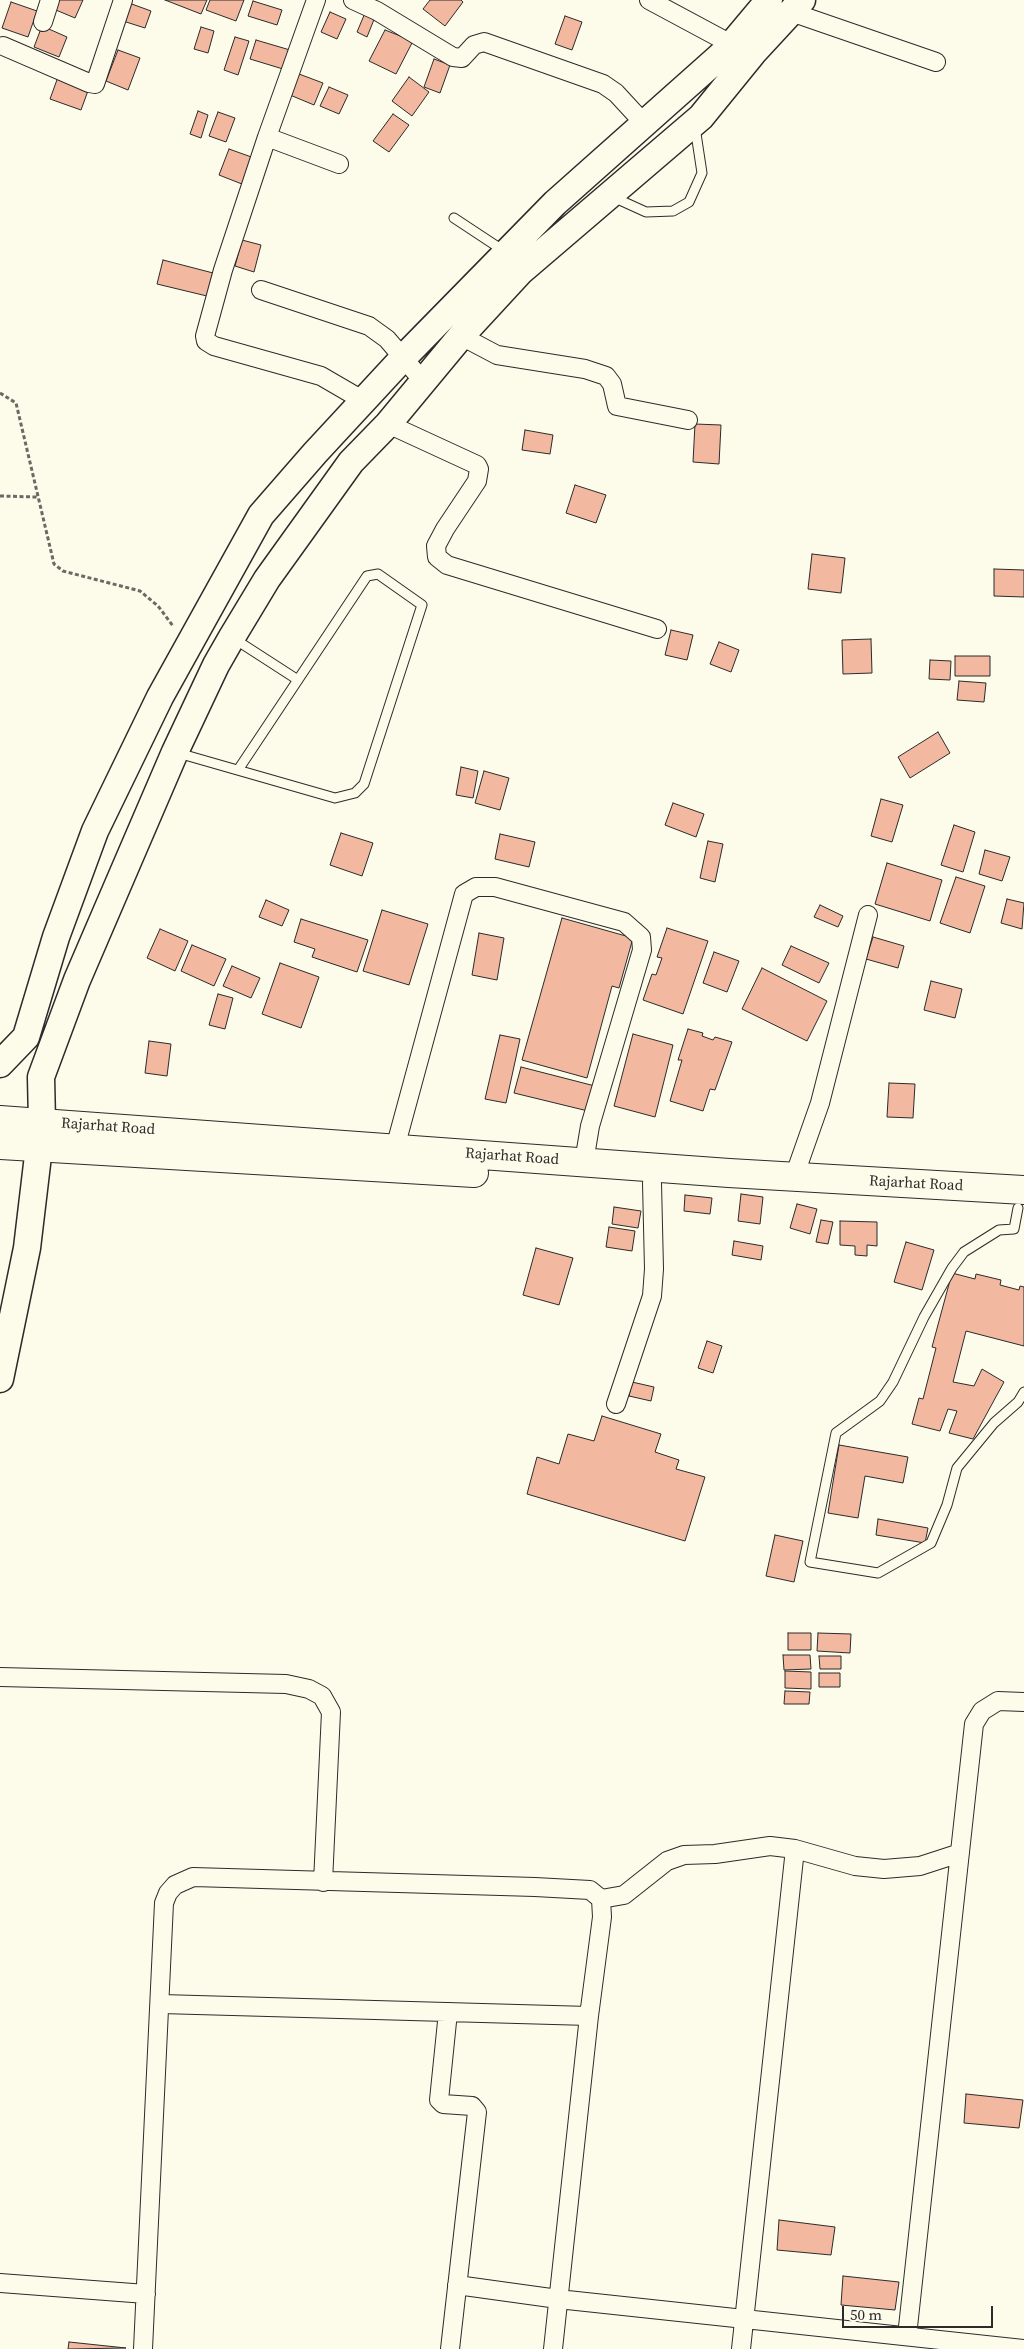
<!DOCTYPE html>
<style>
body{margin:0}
#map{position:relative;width:1024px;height:2349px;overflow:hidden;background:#fdfbea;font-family:"Source Serif 4",serif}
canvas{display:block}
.scale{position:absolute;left:842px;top:2306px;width:151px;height:22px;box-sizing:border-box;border:2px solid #2b2b2b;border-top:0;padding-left:6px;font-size:15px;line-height:18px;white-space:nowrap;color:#2b2b2b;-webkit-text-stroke:4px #fdfbea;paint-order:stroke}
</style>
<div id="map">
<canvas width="1024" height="2349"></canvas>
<div class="scale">50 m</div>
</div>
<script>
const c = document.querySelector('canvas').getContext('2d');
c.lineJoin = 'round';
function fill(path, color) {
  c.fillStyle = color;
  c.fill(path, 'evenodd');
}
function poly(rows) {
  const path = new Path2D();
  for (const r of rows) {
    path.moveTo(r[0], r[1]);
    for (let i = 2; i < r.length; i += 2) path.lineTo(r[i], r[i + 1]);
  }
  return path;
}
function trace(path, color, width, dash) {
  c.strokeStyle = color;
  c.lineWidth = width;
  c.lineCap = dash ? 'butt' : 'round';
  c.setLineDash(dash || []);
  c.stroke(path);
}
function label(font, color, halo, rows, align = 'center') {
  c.font = font + ' "Source Serif 4",serif';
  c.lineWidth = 4;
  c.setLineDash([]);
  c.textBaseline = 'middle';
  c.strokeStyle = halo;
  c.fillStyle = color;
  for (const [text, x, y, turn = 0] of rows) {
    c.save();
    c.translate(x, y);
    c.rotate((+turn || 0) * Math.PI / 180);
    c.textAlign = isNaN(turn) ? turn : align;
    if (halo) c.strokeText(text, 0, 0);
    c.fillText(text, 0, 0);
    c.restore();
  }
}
const building = poly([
 [54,0,83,0,75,18,51,8,54,0],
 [165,0,207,0,201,14,165,0],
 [210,0,244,0,236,21,206,10,210,0],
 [430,0,461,0,463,2,445,26,423,9,430,0],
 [253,1,282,10,277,25,248,16,253,1],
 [11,2,37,11,28,37,2,28,11,2],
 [129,3,151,11,145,28,123,21,129,3],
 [330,12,346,19,337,39,321,32,330,12],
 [365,13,375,17,367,37,357,32,365,13],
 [565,16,582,22,572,50,555,44,565,16],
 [42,26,67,37,59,57,34,47,42,26],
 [201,27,214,31,208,53,194,49,201,27],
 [385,30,413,41,396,74,369,61,385,30],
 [235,37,249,41,238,75,224,70,235,37],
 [256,40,290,50,283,69,250,59,256,40],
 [118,50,140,58,128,90,106,81,118,50],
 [434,59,450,65,440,93,424,87,434,59],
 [299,74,323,83,314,105,290,95,299,74],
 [58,77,89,88,81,110,50,99,58,77],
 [409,77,429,92,412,116,392,101,409,77],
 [329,87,348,95,339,114,320,106,329,87],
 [198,111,208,115,201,138,190,134,198,111],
 [218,112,235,118,226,142,209,136,218,112],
 [393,114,409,125,389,152,373,141,393,114],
 [229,149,257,159,247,186,219,175,229,149],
 [242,240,261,245,254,272,235,266,242,240],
 [163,260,217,274,211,297,157,284,163,260],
 [695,424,721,425,719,464,693,462,695,424],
 [525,430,553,435,550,454,522,450,525,430],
 [575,485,606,495,596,523,566,513,575,485],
 [812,554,845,558,841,593,808,589,812,554],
 [994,569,1024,570,1024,597,994,596,994,569],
 [671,630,693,635,687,660,665,655,671,630],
 [871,639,872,673,843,674,842,640,871,639],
 [719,642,739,650,731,672,710,664,719,642],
 [955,656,990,656,990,676,955,676,955,656],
 [930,660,951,661,950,680,929,679,930,660],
 [959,681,986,683,984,702,957,700,959,681],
 [938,732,950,753,910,778,898,757,938,732],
 [461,767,478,771,473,798,456,795,461,767],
 [484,771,509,778,500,810,475,803,484,771],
 [881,799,903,805,892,842,871,836,881,799],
 [673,803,704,814,696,837,665,825,673,803],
 [954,825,975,832,963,872,941,865,954,825],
 [341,833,373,843,362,876,330,865,341,833],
 [500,834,535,842,529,867,495,859,500,834],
 [708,841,723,844,715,882,700,878,708,841],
 [985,850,1010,857,1002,881,979,874,985,850],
 [887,863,942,880,930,921,875,904,887,863],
 [956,877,985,886,970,933,940,923,956,877],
 [1007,899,1024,903,1022,929,1001,923,1007,899],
 [266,900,289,910,282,926,259,917,266,900],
 [820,905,843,916,838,927,814,917,820,905],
 [382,910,428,924,409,985,363,971,382,910],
 [562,918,633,938,619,988,612,986,587,1078,522,1060,562,918],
 [301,919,368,940,357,972,312,957,315,949,294,942,301,919],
 [667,928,708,941,683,1014,643,1000,652,974,656,975,662,958,657,957,667,928],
 [160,929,188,941,175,971,147,958,160,929],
 [479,933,504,938,497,980,472,975,479,933],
 [873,937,904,946,898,968,866,959,873,937],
 [192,945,226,959,214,986,181,971,192,945],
 [791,946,829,963,819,983,782,965,791,946],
 [714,952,739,961,727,992,703,983,714,952],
 [280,963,319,977,301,1028,262,1014,280,963],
 [232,966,260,978,251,998,223,986,232,966],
 [762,968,827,1001,807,1041,742,1009,762,968],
 [931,981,962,989,955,1018,924,1010,931,981],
 [218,994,233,998,225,1029,209,1025,218,994],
 [688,1029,703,1033,702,1036,713,1040,715,1037,732,1042,715,1090,710,1089,703,1111,670,1101,682,1060,678,1060,688,1029],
 [633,1034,673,1045,655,1117,614,1106,633,1034],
 [500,1035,520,1039,506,1103,485,1099,500,1035],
 [149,1041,171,1044,167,1076,145,1073,149,1041],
 [521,1067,595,1086,588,1111,514,1093,521,1067],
 [889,1083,915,1084,913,1118,887,1117,889,1083],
 [741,1194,763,1197,760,1224,738,1221,741,1194],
 [685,1195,712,1198,710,1214,684,1211,685,1195],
 [797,1204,817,1209,810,1234,790,1228,797,1204],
 [614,1207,641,1211,638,1228,612,1224,614,1207],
 [821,1220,833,1222,828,1244,816,1242,821,1220],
 [840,1221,877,1222,877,1246,867,1245,867,1256,855,1255,855,1246,840,1245,840,1221],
 [609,1227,635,1231,632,1251,606,1247,609,1227],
 [734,1241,763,1246,761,1260,732,1255,734,1241],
 [906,1242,934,1250,922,1290,894,1282,906,1242],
 [536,1248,573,1258,559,1305,523,1295,536,1248],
 [952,1273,975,1279,976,1274,1001,1280,1000,1285,1019,1290,1020,1286,1024,1287,1024,1346,966,1331,953,1382,974,1386,982,1369,1004,1382,973,1439,949,1433,957,1411,948,1409,940,1431,912,1424,919,1398,923,1399,936,1348,932,1347,952,1273],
 [707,1341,722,1346,713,1373,698,1368,707,1341],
 [632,1382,654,1387,651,1401,629,1396,632,1382],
 [602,1416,661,1434,655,1452,679,1460,676,1469,705,1477,685,1541,527,1494,537,1457,559,1464,568,1434,594,1441,602,1416],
 [839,1445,908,1457,903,1483,865,1476,858,1518,828,1513,839,1445],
 [878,1519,928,1528,925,1543,876,1535,878,1519],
 [775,1535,803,1541,794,1582,766,1576,775,1535],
 [788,1633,811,1633,811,1650,788,1650,788,1633],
 [818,1633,851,1634,850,1653,817,1651,818,1633],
 [783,1655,810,1655,811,1669,784,1670,783,1655],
 [819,1656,841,1656,841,1669,820,1669,819,1656],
 [785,1671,811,1672,811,1689,785,1688,785,1671],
 [819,1673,840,1673,840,1687,819,1687,819,1673],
 [785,1691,810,1692,809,1704,784,1704,785,1691],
 [966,2094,1023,2100,1019,2128,964,2123,966,2094],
 [779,2220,835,2227,831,2255,777,2250,779,2220],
 [843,2276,899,2282,895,2310,841,2305,843,2276],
 [69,2342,126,2348,68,2349,69,2342]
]);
const path = poly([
 [0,393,16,403,54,564,63,571,140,591,158,606,173,626],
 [0,496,37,497]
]);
const lane = poly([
 [613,197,646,212,673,211,689,202,702,173,695,127],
 [454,218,504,251],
 [233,638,298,680],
 [178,753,335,798,355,793,364,784,422,605,378,574,367,576,238,770],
 [1018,1208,1014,1229,999,1230,964,1252,952,1268,924,1317,893,1382,880,1401,836,1433,810,1562,878,1573,931,1543,947,1505,957,1468,994,1423,1018,1402,1024,1392]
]);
const street = poly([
 [316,0,267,137,223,270,205,336,206,341,214,346,321,376,364,401],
 [353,0,377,11,453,57,462,58,474,45,484,42,603,84,616,93,640,119,645,122],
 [649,0,731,44],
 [791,12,936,62],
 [43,22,50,0],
 [3,46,89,83,95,84,123,0],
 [267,137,339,164],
 [261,290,369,326,387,339,423,381],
 [461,336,497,355,585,369,606,376,612,384,617,406,688,420],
 [388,424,477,465,479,469,477,481,445,529,436,546,437,557,447,565,657,629],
 [395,1148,464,894,476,887,495,887,624,922,641,937,642,950,590,1126,584,1162],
 [794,1177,820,1103,868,915],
 [616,1404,652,1296,654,1269,652,1183],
 [0,1677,286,1684,309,1689,322,1696,331,1712,323,1882],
 [601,1899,624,1895,667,1861,684,1855,715,1854,770,1846,795,1849,855,1866,884,1869,920,1866,960,1853],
 [161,2004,589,2016],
 [448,2012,439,2100,443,2104,472,2106,477,2112,450,2349],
 [0,2283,146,2294],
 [457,2285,558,2299,1024,2349],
 [907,2336,974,1724,982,1711,998,1701,1024,1702],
 [143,2349,164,1903,168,1893,175,1885,193,1877,535,1887,590,1890,601,1899,602,1917,589,2016,553,2349],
 [741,2349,795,1849]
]);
const secondary = poly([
 [0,1064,26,1037,56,937,95,831,160,697,261,515,315,453,403,358,555,203,727,50,769,0],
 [0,1379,27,1248,42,1122,41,1077,77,980,175,752,216,665,232,637,267,579,351,462,388,424,461,336,521,271,701,117,753,53,802,0]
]);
const primary = poly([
 [0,1120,729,1173,1024,1190],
 [0,1145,474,1173]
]);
const streetNames = [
 ["Rajarhat Road",108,1127,4],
 ["Rajarhat Road",512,1157,4],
 ["Rajarhat Road",916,1184,3]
];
fill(building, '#f2b8a0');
trace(building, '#2b2b2b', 1);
trace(lane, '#2b2b2b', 11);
trace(street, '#2b2b2b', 20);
trace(secondary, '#2b2b2b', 29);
trace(primary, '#2b2b2b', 30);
trace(path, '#6a6964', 3, [4, 2.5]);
trace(lane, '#fdfbea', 9);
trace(street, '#fdfbea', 18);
trace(secondary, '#fdfbea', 26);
trace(primary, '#fdfbea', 28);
label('15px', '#2b2b2b', '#fdfbea', streetNames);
</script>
